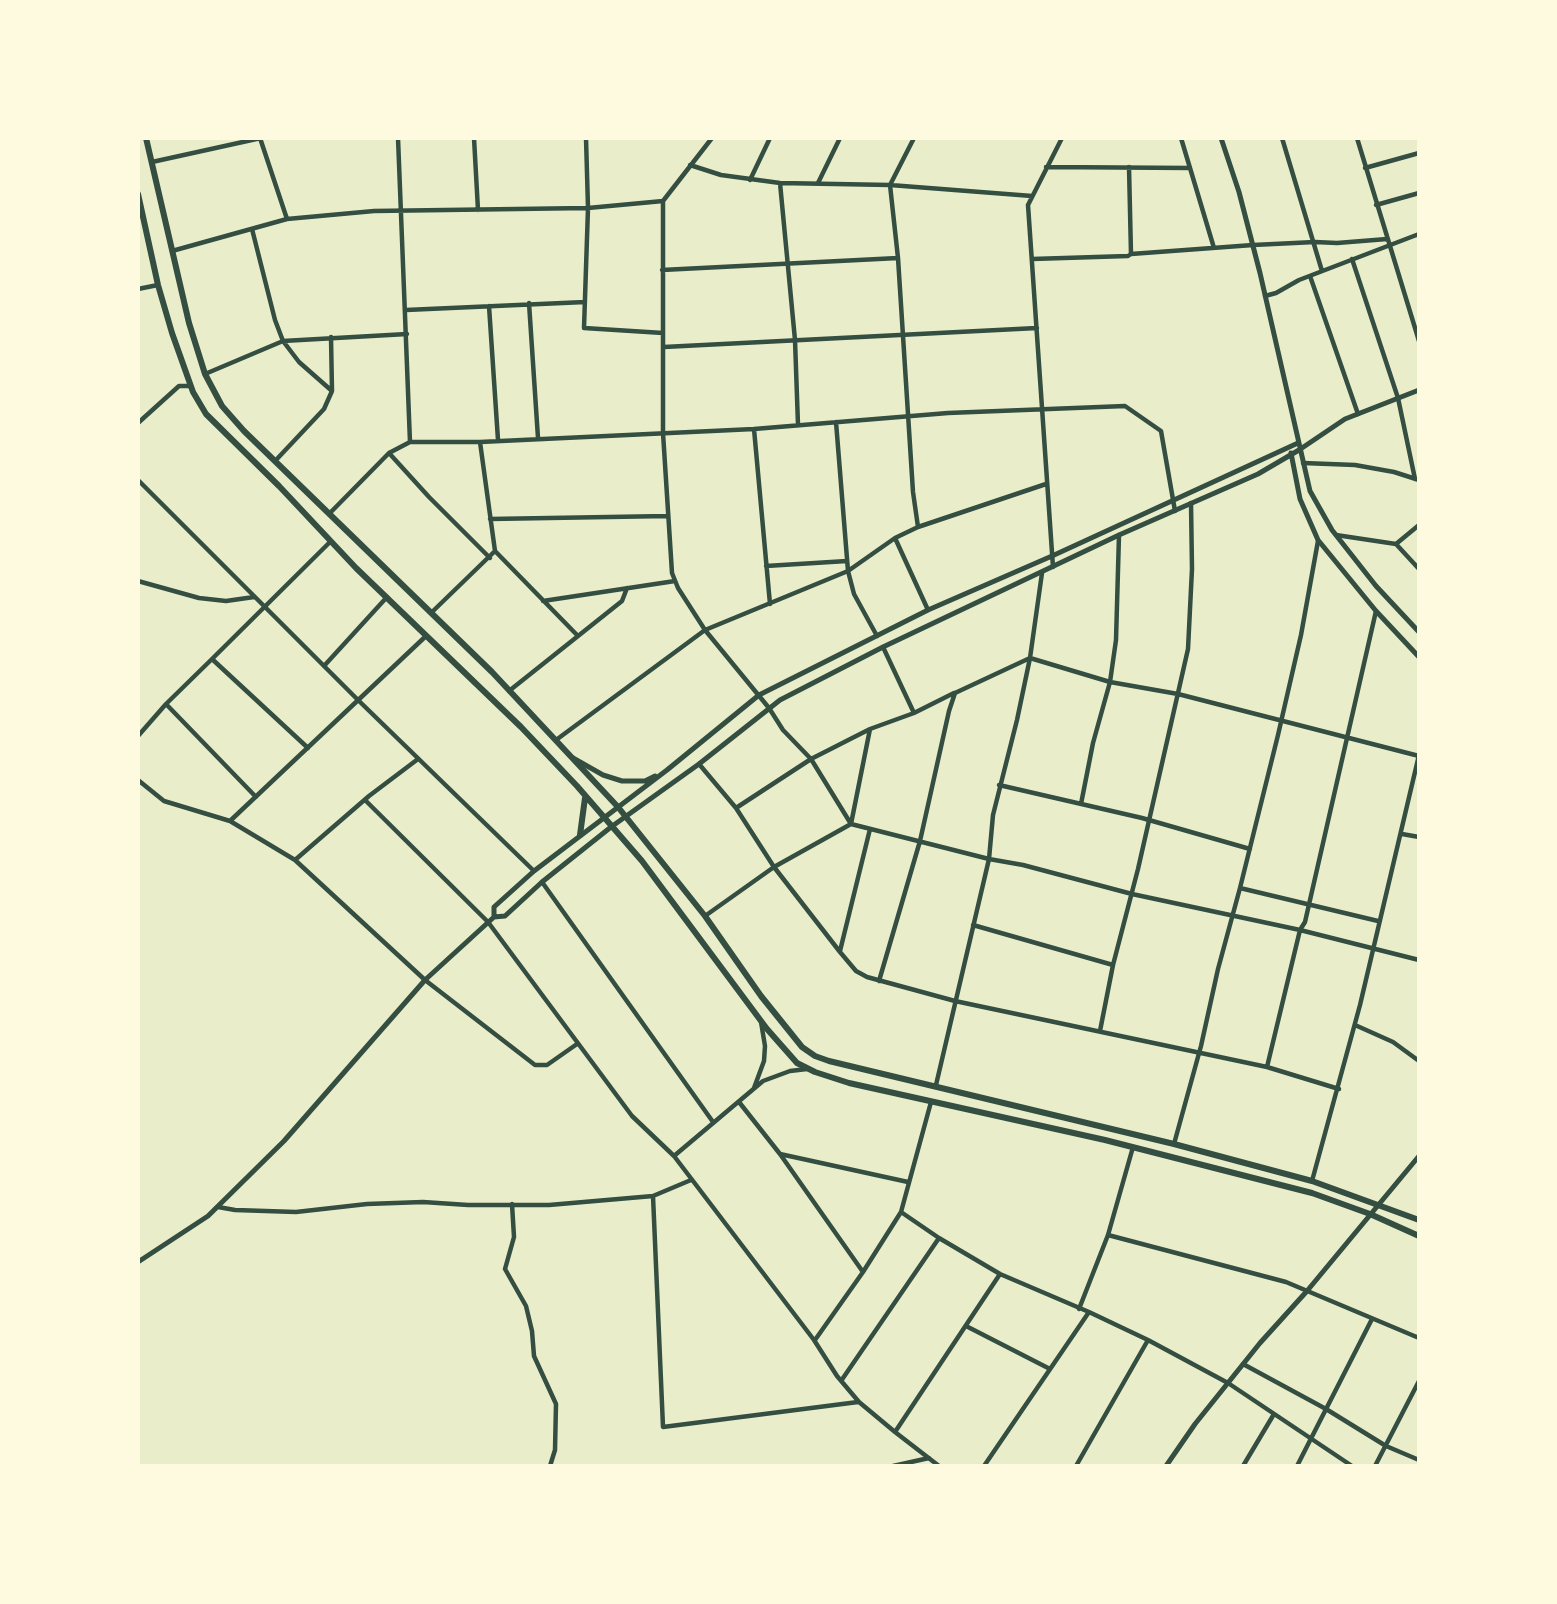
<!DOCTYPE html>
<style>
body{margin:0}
#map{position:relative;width:1557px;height:1604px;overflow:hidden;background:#e9edc9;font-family:Poppins,sans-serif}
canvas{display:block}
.frame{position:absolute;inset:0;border:140px solid #fefae0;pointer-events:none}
</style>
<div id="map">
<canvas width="1557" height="1604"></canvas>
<div class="frame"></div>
</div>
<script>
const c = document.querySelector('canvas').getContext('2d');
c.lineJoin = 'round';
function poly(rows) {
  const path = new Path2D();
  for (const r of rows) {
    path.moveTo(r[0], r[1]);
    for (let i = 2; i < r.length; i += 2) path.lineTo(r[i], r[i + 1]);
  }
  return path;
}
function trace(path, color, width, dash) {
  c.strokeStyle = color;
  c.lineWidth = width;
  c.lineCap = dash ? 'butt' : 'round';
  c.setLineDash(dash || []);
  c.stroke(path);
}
const minor = poly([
 [260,138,287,219],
 [474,138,478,210],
 [586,138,588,208,584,328,663,333],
 [712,138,663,201,663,433,672,573,678,588,705,630,769,708,783,730,811,759,851,824,989,859,1023,865,1132,894,1300,930,1419,960],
 [914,138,890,185,898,258,913,492,918,527],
 [1181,138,1214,248],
 [1282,138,1322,271],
 [1357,138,1419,341],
 [152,162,261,138],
 [690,165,721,175,780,183,890,185,1032,196],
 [1046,167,1190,168],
 [1129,167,1131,254],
 [1365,168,1419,153],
 [750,180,770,138],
 [780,183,795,340,798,425],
 [818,183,840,138],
 [1376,205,1419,193],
 [252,229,275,320,283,341,299,362,332,391,324,409,276,460],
 [172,251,287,219,374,211,588,208,663,201],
 [1032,259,1128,256,1131,254,1253,245,1315,242,1337,243,1387,239],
 [1352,259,1398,398,1415,479],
 [662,270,898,258],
 [1310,276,1358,414],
 [138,289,158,285],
 [1265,296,1276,293,1299,280,1419,234],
 [529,303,538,438],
 [489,306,498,440],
 [406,310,585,302],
 [331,337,332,391],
 [664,347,1037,328],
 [205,374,283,341,407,334],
 [836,422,848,571,854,594,877,636],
 [138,423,179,386,190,386],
 [754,429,770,604],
 [410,442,480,442,754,429,948,413,1125,406,1161,431,1175,511],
 [389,453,429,497,490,558],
 [1303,463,1355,465,1394,472,1419,480],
 [138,480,358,700,534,871],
 [329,514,389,453,410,442,398,138],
 [490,519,668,516],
 [1336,535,1396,544,1419,525],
 [895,538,928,610],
 [1396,544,1419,569],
 [495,551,577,635],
 [766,566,847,561],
 [1053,567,1028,205,1062,138],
 [138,581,199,598,226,601,254,597],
 [543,601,675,581],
 [431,613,495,551,480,442],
 [883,647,914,713],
 [324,666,387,597],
 [509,691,622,601,627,588],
 [166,704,256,797],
 [138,736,166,704,212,659],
 [556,740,705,630,848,571,895,538,918,527,1046,484],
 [308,748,212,659,331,541],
 [699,764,736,808,774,867,840,952,856,971,867,977,955,1001,1267,1067,1339,1089],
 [138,780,164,801,230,821,295,860,425,980,535,1065,547,1065,577,1044],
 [999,785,1142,818,1250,849],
 [365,800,488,922,632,1116,674,1156,814,1340,837,1376,859,1402,895,1432,1000,1274],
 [1081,804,1093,743,1110,682,1116,640,1119,535],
 [736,808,811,759,870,729],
 [230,821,426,636],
 [1402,834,1419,837],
 [295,860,369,796,418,759],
 [542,882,713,1122],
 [1240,888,1378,921],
 [705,916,774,867,851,824,870,729,914,713,954,693],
 [973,925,1113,965],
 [840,951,870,829],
 [879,981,920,841,949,711,955,693,1030,658,1110,682,1178,694,1419,756],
 [1355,1025,1393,1042,1419,1061],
 [1100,1031,1113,965,1138,869,1188,649,1192,569,1191,503],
 [1267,1067,1300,930,1305,922,1376,611],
 [936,1085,989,859,993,815,1017,720,1030,658,1042,573],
 [754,1088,764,1061,765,1046,761,1022],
 [739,1102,780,1154],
 [1174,1144,1201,1046,1218,969,1240,888,1278,735,1301,635,1318,541],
 [674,1156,763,1081,790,1071,807,1069],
 [691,1180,653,1196,663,1427,858,1402],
 [1312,1181,1360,1005,1419,755],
 [512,1204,514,1237,505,1269,526,1306,532,1331,534,1356,556,1404,555,1450,550,1466],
 [218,1207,235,1210,296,1212,367,1204,423,1202,468,1205,549,1205,653,1196],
 [901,1212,939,1238,1000,1274,1089,1312,1148,1340,1228,1383,1352,1466],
 [1108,1235,1286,1282,1419,1338],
 [863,1272,780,1154,908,1182],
 [1079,1309,1108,1235,1133,1147],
 [966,1326,1050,1369],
 [815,1340,863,1272,901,1212,931,1102],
 [1243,1364,1326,1409,1386,1446,1419,1460],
 [841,1381,939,1238],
 [895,1432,939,1466],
 [893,1466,929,1458],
 [984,1466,1089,1312],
 [1076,1466,1148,1340],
 [1243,1466,1274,1414],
 [1297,1466,1372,1319],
 [1375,1466,1419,1381]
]);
const tertiary = poly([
 [1221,138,1239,192,1260,273,1310,491,1332,530,1376,586,1419,632],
 [1291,453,1300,499,1318,540,1376,611,1419,657],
 [573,758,603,775,622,781,645,781,655,776],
 [494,917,494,907,534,871,667,770,759,695,928,610,1052,556,1298,443],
 [138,1262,208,1216,284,1141,425,980,494,917,505,916,542,882,611,827,699,764,780,700,883,647,1119,535,1258,474,1299,450,1345,419,1419,390],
 [1166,1466,1195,1424,1260,1343,1307,1291,1419,1156]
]);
const secondary = poly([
 [146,138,189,323,205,374,222,406,244,431,492,672,618,807,705,916,761,996,802,1047,815,1056,829,1061,1174,1144,1312,1181,1419,1220],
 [138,194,158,285,172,333,193,392,206,414,279,486,356,568,521,727,577,786,642,861,767,1029,797,1063,815,1072,849,1083,1105,1140,1312,1193,1370,1214,1419,1236],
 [580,835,585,798]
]);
trace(minor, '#344e41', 4.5);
trace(tertiary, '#344e41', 5);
trace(secondary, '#344e41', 6);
</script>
